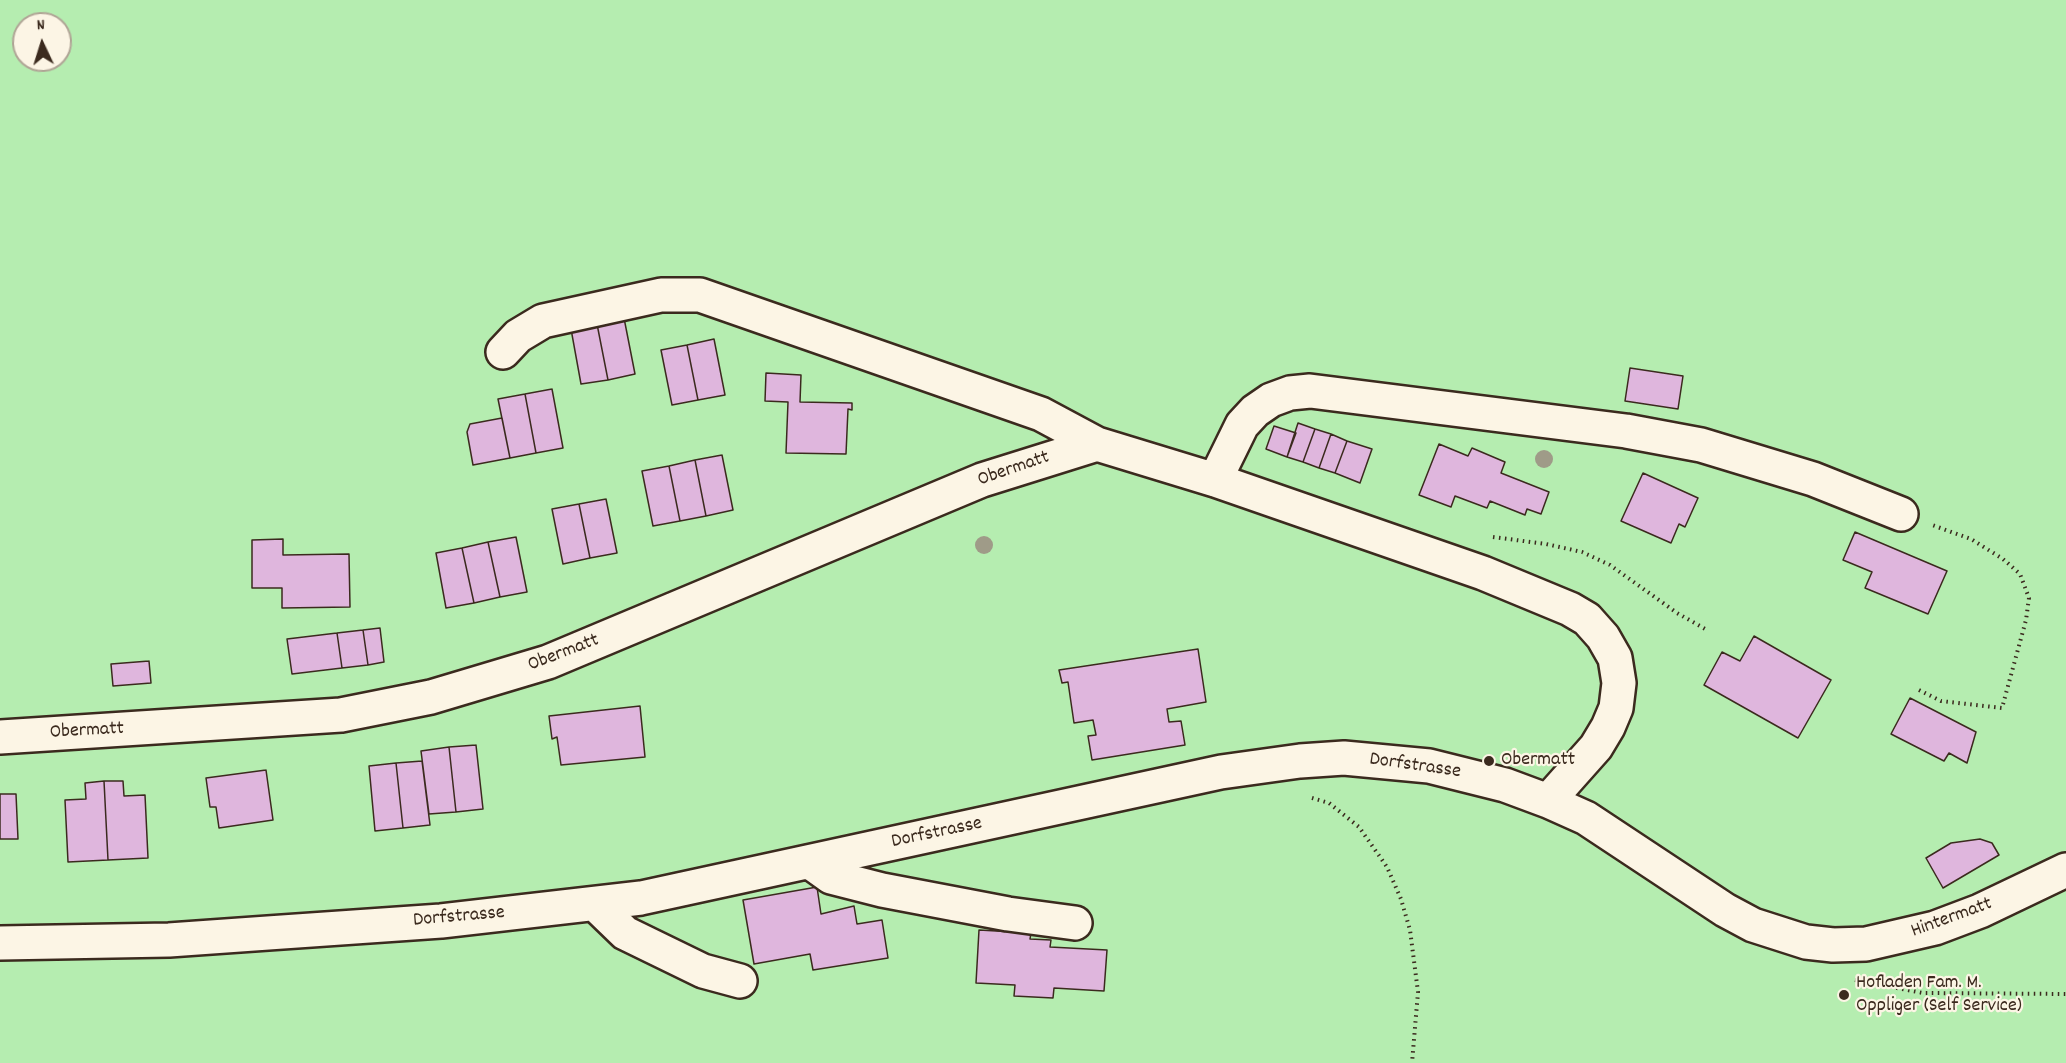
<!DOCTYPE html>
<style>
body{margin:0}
#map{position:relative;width:2066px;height:1063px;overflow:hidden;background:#fcf5e5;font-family:Dekko,sans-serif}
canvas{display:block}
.north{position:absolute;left:12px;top:12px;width:60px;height:60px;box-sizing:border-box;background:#fcf5e5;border:2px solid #afa495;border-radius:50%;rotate:356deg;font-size:16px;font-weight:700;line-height:24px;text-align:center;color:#3b2a1e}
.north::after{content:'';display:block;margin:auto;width:21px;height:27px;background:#3b2a1e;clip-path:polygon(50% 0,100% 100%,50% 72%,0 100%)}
</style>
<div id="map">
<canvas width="2066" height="1063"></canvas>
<div class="north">N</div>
</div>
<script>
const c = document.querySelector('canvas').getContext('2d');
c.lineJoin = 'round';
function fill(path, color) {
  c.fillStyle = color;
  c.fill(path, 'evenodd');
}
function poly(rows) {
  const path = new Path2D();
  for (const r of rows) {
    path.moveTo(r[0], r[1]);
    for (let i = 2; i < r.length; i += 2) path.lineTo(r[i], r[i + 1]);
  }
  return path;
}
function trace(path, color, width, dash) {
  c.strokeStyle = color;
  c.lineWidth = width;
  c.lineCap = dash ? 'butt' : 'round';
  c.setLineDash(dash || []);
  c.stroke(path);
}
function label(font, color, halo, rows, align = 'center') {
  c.font = font + ' Dekko,sans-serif';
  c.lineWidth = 4.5;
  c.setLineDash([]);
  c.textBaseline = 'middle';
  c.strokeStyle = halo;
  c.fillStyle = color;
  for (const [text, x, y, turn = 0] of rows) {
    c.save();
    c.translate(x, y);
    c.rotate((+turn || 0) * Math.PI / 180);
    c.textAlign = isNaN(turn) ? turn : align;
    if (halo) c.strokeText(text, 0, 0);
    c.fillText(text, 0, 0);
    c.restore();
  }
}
const green = poly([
 [0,0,2066,0,2066,1063,0,1063],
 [24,24,60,24,60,60,24,60]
]);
const building = poly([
 [624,318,635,374,608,380,597,324,624,318],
 [597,324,608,380,581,384,571,329,597,324],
 [714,339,725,395,698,400,687,345,714,339],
 [687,345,698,400,672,405,661,350,687,345],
 [1630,368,1683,376,1678,409,1625,401,1630,368],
 [766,373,801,375,800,402,852,403,852,410,848,409,846,454,786,453,788,402,765,401,766,373],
 [552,389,563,448,536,453,525,394,552,389],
 [525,394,536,453,510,458,498,399,525,394],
 [502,418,510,458,473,465,467,432,470,424,502,418],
 [1298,423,1315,429,1303,462,1287,457,1298,423],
 [1274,426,1296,433,1287,457,1266,449,1274,426],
 [1315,429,1331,434,1319,468,1303,462,1315,429],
 [1331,434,1347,441,1335,473,1319,468,1331,434],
 [1347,441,1372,449,1360,483,1335,473,1347,441],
 [1439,444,1468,456,1472,448,1505,462,1501,473,1549,492,1541,514,1527,509,1525,515,1490,501,1487,508,1455,496,1451,507,1419,495,1439,444],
 [722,455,733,510,706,516,695,460,722,455],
 [695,460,706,516,680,521,669,466,695,460],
 [669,466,680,521,653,526,642,471,669,466],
 [1643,473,1698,498,1685,527,1679,524,1671,543,1621,521,1643,473],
 [606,499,617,553,590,558,579,504,606,499],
 [579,504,590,558,563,564,552,509,579,504],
 [1855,532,1947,571,1928,614,1865,588,1872,572,1843,560,1855,532],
 [516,537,527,592,500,597,488,542,516,537],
 [283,539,283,555,349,554,350,607,282,608,282,588,252,588,252,540,283,539],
 [488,542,500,597,474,603,462,548,488,542],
 [462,548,474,603,446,608,436,553,462,548],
 [380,628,384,662,368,665,363,630,380,628],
 [363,630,368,665,342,668,337,633,363,630],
 [337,633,342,668,292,674,287,639,337,633],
 [1754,636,1831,680,1798,738,1704,685,1722,652,1740,661,1754,636],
 [1198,649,1206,702,1167,709,1169,722,1181,721,1185,745,1092,760,1088,736,1096,735,1093,720,1074,723,1068,682,1062,683,1059,670,1198,649],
 [149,661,151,683,113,686,111,664,149,661],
 [1910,698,1976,732,1967,763,1949,753,1944,761,1891,734,1910,698],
 [640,706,645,757,561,765,557,737,552,739,549,716,640,706],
 [476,745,483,809,456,812,449,747,476,745],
 [449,747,456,812,429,814,421,751,449,747],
 [422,761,430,825,403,828,396,763,422,761],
 [396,763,403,828,375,831,369,766,396,763],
 [266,770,273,820,219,828,216,807,210,807,206,778,266,770],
 [104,781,108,860,68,862,65,800,86,799,85,783,104,781],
 [104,781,123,781,124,796,145,795,148,858,108,860,104,781],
 [0,794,16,794,18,839,0,839,0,794],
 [1980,839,1992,843,1999,855,1943,888,1926,858,1951,843,1980,839],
 [817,887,821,914,854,906,857,924,882,920,888,958,813,970,810,954,754,964,743,900,817,887],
 [979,930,1031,933,1030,939,1051,940,1050,947,1107,950,1104,991,1054,988,1053,998,1014,996,1015,985,976,983,979,930]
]);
const path = poly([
 [1493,537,1546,544,1582,552,1610,565,1677,613,1707,630],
 [1919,690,1941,701,2002,708,2026,620,2029,598,2020,574,2003,559,1971,539,1932,525],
 [1312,798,1329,803,1359,827,1387,867,1401,899,1410,930,1418,992,1412,1063],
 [1855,980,1923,993,2066,994]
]);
const minor = poly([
 [503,352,518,336,543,321,661,295,700,295,1041,414,1097,444],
 [1215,480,1242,425,1255,411,1271,400,1290,393,1310,391,1626,431,1701,445,1813,479,1901,514],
 [0,737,341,715,431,697,548,662,982,480,1097,444,1215,480,1483,573,1570,609,1587,619,1603,637,1615,658,1619,683,1616,708,1608,727,1596,747,1548,801],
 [810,862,831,877,882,890,1008,914,1075,923],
 [595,904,625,933,703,971,740,981],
 [0,943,169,940,268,933,441,921,641,898,1221,772,1300,761,1344,758,1429,766,1505,785,1548,801,1586,818,1725,910,1753,925,1806,942,1833,945,1866,944,1935,928,1980,911,2066,870]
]);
const trees = [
 [1544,459],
 [984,545]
];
const markers = [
 [1489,761,6,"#3b2a1e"],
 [1844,995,6,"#3b2a1e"]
];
const streetNames = [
 ["Obermatt",1014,470,-19],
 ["Obermatt",564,654,-21],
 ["Obermatt",87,732,-3],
 ["Dorfstrasse",1415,767,8],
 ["Dorfstrasse",937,834,-12],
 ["Dorfstrasse",459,918,-5],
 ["Hintermatt",1952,919,-20]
];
const poiNames = [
 ["Obermatt",1501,761],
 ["Hofladen Fam. M.",1856,984],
 ["Oppliger (Self Service)",1856,1007]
];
fill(green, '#b5edb0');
fill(building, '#dfb6dd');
trace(building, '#3b2a1e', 1.5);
trace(minor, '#3b2a1e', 38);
trace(path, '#3b2a1e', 4, [1.5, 4.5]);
trace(minor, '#fcf5e5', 33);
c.fillStyle = '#9f9b88';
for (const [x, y] of trees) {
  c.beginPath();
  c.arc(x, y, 9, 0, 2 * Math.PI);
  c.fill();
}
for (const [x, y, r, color] of markers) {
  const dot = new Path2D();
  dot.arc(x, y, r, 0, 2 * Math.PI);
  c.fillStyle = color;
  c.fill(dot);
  trace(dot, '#fcf5e5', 2);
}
label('20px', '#3b2a1e', '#fcf5e5', streetNames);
label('20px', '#3b2a1e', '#fcf5e5', poiNames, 'left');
</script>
